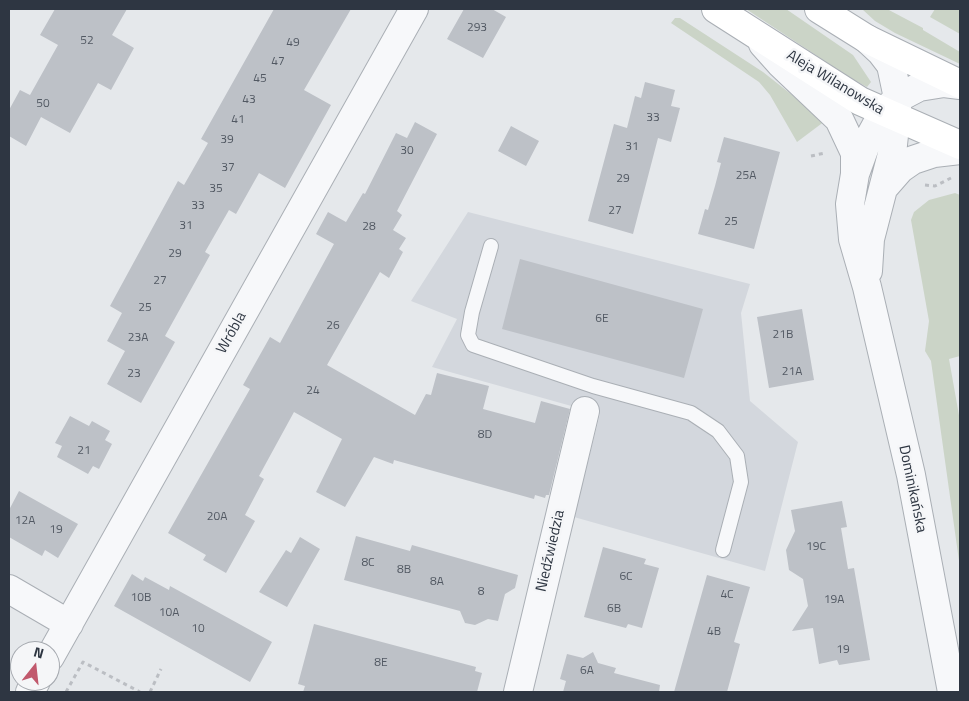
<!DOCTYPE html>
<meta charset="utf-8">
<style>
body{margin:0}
#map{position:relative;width:969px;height:701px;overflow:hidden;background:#e5e8eb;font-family:"Titillium Web",sans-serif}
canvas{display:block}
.frame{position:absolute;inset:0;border:10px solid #2e3642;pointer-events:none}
.north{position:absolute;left:10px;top:641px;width:50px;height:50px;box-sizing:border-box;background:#f5f6f8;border:1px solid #a5a9af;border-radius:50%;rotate:16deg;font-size:14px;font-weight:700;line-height:20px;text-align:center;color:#2e3642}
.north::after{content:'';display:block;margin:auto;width:18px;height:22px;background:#c1596d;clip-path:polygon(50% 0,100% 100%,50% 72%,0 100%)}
</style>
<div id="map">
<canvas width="969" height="701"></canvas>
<div class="frame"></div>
<div class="north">N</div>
</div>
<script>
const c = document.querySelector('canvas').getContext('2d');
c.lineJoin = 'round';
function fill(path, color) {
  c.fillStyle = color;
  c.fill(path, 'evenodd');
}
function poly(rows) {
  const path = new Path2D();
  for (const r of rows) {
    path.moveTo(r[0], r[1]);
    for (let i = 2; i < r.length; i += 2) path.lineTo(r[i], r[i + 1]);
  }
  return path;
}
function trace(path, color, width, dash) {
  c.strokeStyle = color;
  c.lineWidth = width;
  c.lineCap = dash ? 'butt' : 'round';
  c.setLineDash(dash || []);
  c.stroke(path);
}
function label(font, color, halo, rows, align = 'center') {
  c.font = font + ' "Titillium Web",sans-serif';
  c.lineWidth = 5;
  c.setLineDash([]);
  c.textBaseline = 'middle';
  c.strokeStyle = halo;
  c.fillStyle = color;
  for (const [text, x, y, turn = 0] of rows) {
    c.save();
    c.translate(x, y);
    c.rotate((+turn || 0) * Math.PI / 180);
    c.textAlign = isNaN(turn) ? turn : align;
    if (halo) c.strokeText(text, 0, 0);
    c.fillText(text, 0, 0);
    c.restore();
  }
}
const built = poly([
 [468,212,750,284,741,313,750,401,798,442,765,571,574,517,600,414,432,367,457,319,411,301]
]);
const green = poly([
 [746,9,786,9,853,55,871,82,867,87,852,79],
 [862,9,887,9,923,28,923,30,960,52,960,64,895,33,875,21],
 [935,9,960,9,960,34,930,17],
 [675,18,680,18,763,72,825,121,797,142,770,95,759,82,671,23],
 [955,193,960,195,960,356,949,359,960,421,960,568,931,361,925,351,929,321,911,220,914,212,929,200]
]);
const building = poly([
 [55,9,127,9,112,35,134,48,111,90,98,83,70,133,41,117,26,146,9,136,9,110,20,90,30,95,58,45,40,35],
 [274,9,351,9,304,90,331,105,285,188,259,173,236,214,229,210,205,252,210,255,165,336,175,342,141,403,107,384,125,351,107,341,122,313,110,306,178,181,184,185,208,143,201,139],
 [464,9,492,9,506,17,483,58,447,39],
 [645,82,675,90,671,106,680,108,671,142,658,138,633,234,588,221,614,124,627,128,635,96,641,98],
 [415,122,437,134,397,211,402,215,393,230,406,238,399,249,403,252,389,278,380,272,327,365,415,415,426,394,431,395,437,373,489,386,483,409,535,423,541,401,570,409,549,495,546,495,545,498,535,495,534,499,394,460,393,464,374,457,345,507,316,492,342,439,294,412,259,476,264,479,245,515,255,521,226,573,203,560,206,555,168,533,250,389,243,385,270,337,280,343,334,244,316,234,328,212,346,222,363,193,365,194,396,133,407,138],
 [511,126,539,141,526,166,498,151],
 [724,137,780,152,754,249,698,234,705,209,708,210,715,186,721,163,717,162],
 [520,259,703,309,684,378,502,329],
 [802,309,814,380,769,388,757,317],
 [70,416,89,426,92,421,110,431,105,440,112,444,99,469,93,466,88,474,57,457,62,446,55,443],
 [19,491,78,524,58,558,45,550,42,556,9,537,9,510],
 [842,501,847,527,841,528,848,569,854,568,870,660,839,665,837,660,819,664,813,628,792,631,808,606,803,579,789,570,786,550,795,531,791,510],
 [356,536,410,551,412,545,518,575,515,588,505,594,498,621,488,619,475,625,465,623,460,611,344,580],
 [300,537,320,549,287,607,259,592,286,550,291,553],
 [603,547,646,559,644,564,659,568,642,628,628,624,626,628,584,617],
 [132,574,143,581,145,577,169,590,170,586,272,642,250,682,114,606],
 [707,575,750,587,734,642,740,644,727,692,674,692],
 [314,624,476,667,475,671,482,673,477,692,303,692,305,686,298,684],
 [593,652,598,663,616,668,614,673,660,685,659,692,563,692,566,681,560,679,567,654,583,658]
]);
const path = poly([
 [811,156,825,153],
 [925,185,935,186,951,178],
 [66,692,83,662,140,692],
 [150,692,161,669]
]);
const lane = poly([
 [491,246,472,312,468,335,473,345,593,386,691,413,718,431,737,456,741,482,723,550]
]);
const street = poly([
 [867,39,881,52,891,65,898,98,892,154,870,239,868,271],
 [763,44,780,63,839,119,855,153,855,172],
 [886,185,900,169,913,160,934,153,960,150],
 [9,589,69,624],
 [50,657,414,9],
 [30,692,36,681],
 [518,692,585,411],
 [952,692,911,475,867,287,853,239,850,204,855,174,866,144,883,113,898,98,919,87,944,83,960,85]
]);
const secondary = poly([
 [716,9,860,101,960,145],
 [819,9,867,39,960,84]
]);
const numberNames = [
 ["293",477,28],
 ["52",87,41],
 ["49",293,43],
 ["47",278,62],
 ["45",260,79],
 ["43",249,100],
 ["50",43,104],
 ["33",653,118],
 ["41",238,120],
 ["39",227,140],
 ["31",632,147],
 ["30",407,151],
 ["37",228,168],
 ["25A",746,176],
 ["29",623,179],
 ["35",216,189],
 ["33",198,206],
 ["27",615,211],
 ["25",731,222],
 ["31",186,226],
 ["28",369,227],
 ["29",175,254],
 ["27",160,281],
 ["25",145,308],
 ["6E",602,319],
 ["26",333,326],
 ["21B",783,335],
 ["23A",138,338],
 ["21A",792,372],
 ["23",134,374],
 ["24",313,391],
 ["8D",485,435],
 ["21",84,451],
 ["20A",217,517],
 ["12A",25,521],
 ["19",56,530],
 ["19C",816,547],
 ["8C",368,563],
 ["8B",404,570],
 ["6C",626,577],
 ["8A",437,582],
 ["8",481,592],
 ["4C",727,595],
 ["10B",141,598],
 ["19A",834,600],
 ["6B",614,609],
 ["10A",169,613],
 ["10",198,629],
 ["4B",714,632],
 ["19",843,650],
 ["8E",381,663],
 ["6A",587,671]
];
const streetNames = [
 ["Aleja Wilanowska",835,83,31],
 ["Wróbla",232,333,-61],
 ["Dominikańska",912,489,78],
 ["Niedźwiedzia",551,551,-77]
];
fill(built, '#d3d7dd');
fill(green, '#cbd4c7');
fill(building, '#bdc1c7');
trace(lane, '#aaafb5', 16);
trace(street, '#aaafb5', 30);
trace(secondary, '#aaafb5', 30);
trace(path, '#bbbec3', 3, [4, 4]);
trace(lane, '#f7f8fa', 14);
trace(street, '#f7f8fa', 28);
trace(secondary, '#fff', 28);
label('12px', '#525963', null, numberNames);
label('15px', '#2e3642', '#f5f6f8', streetNames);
</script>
